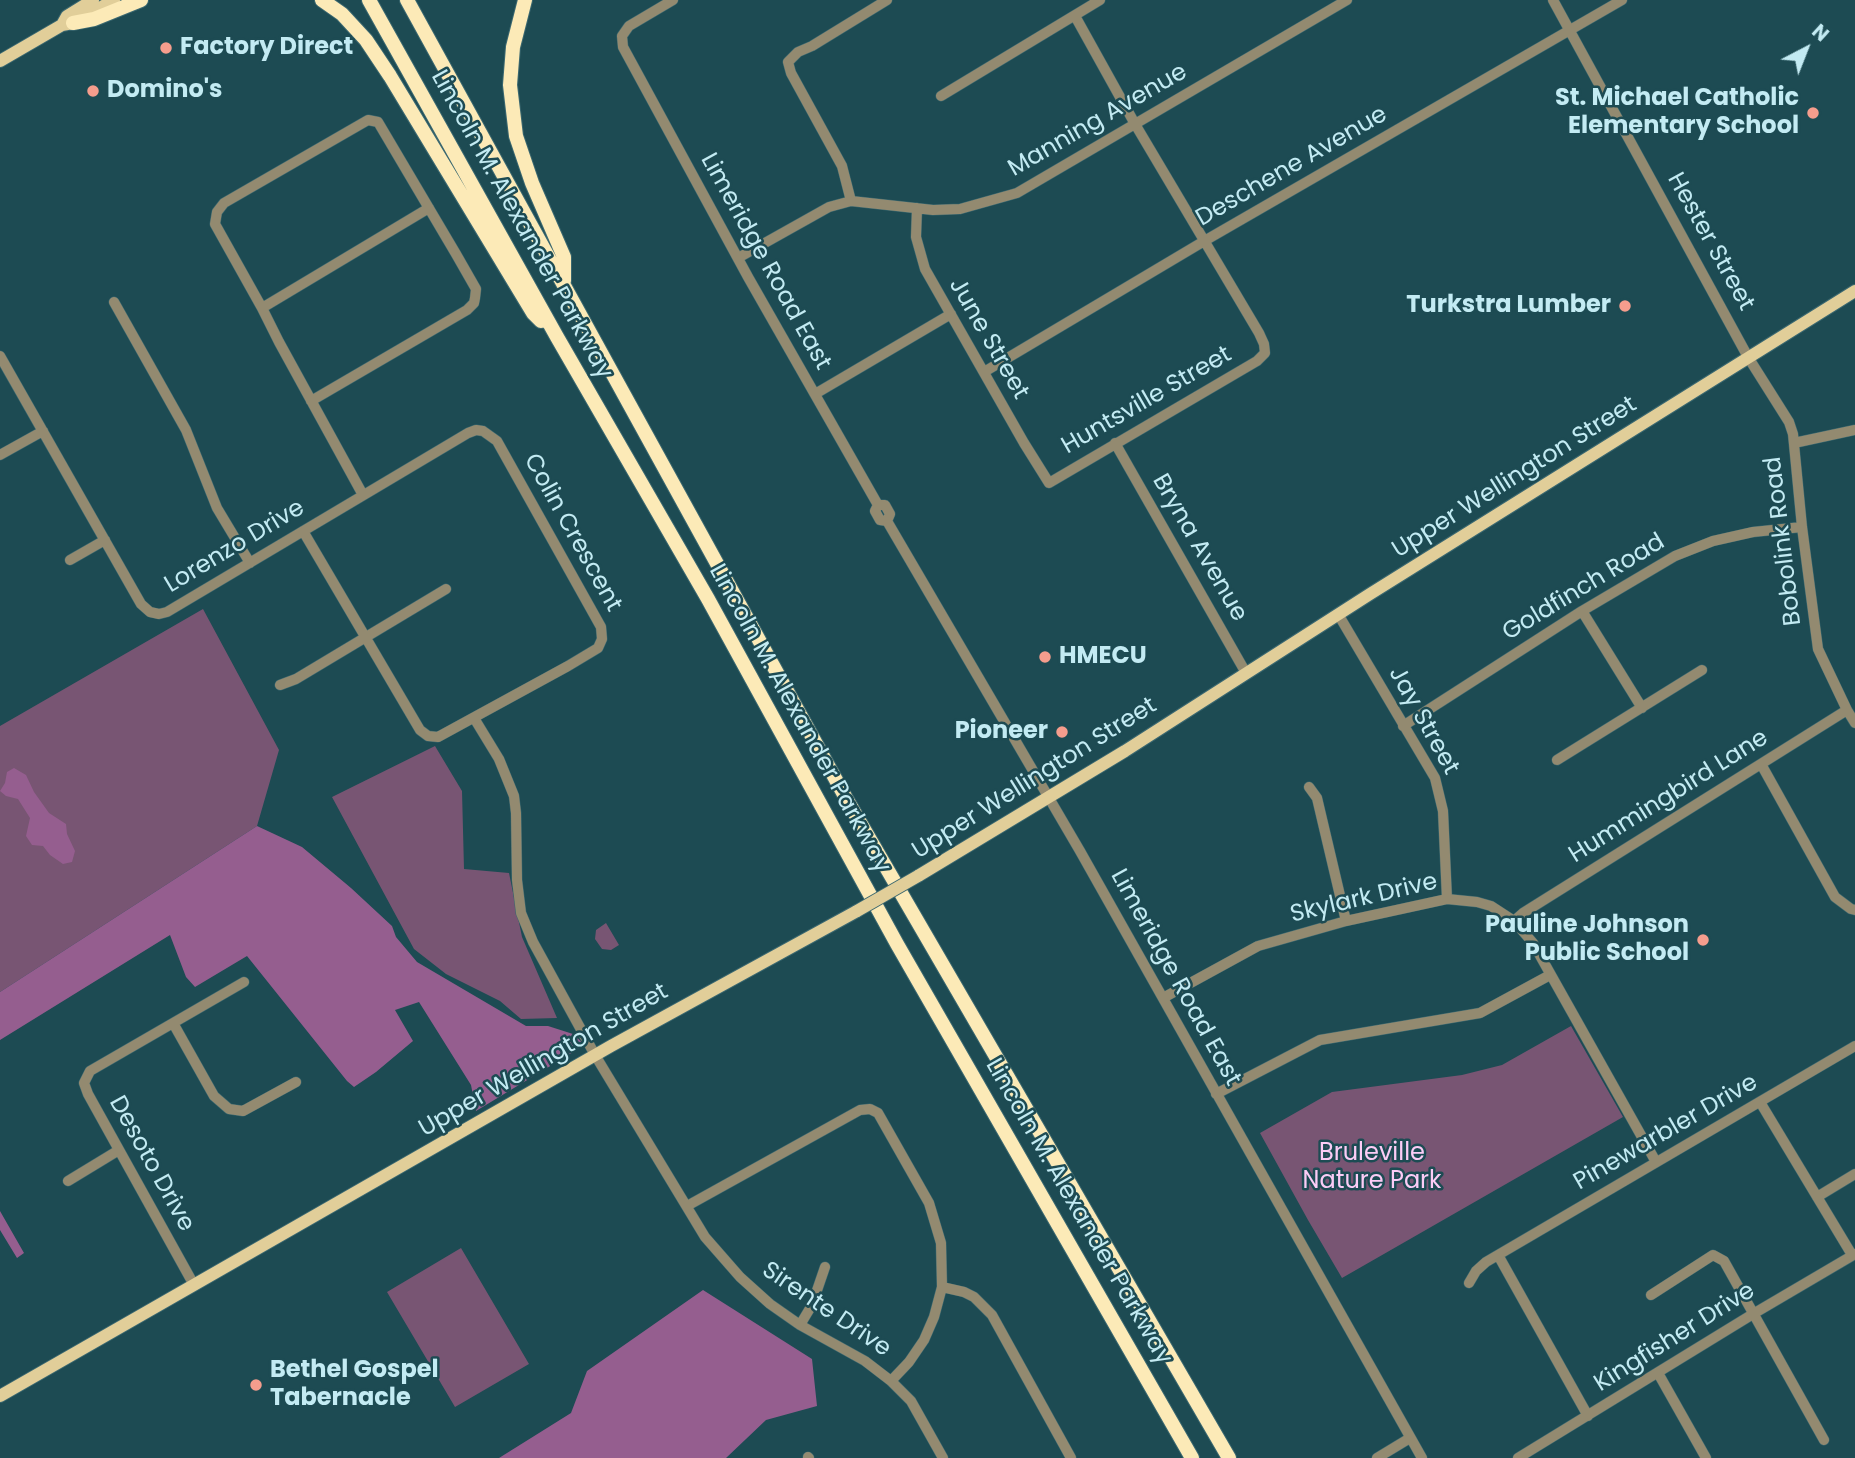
<!DOCTYPE html>
<style>
body{margin:0}
#map{position:relative;width:1855px;height:1458px;overflow:hidden;background:#1d4b53;font-family:Poppins,sans-serif}
canvas{display:block}
.north{position:absolute;left:1771px;top:14px;width:70px;height:70px;-webkit-text-stroke:5px #1d4b53;paint-order:stroke;rotate:42deg;font-size:19px;font-weight:700;line-height:28px;text-align:center;color:#c3ebf3}
.north::after{content:'';display:block;margin:auto;width:24px;height:32px;background:#c3ebf3;clip-path:polygon(50% 0,100% 100%,50% 72%,0 100%)}
</style>
<div id="map">
<canvas width="1855" height="1458"></canvas>
<div class="north">N</div>
</div>
<script>
const c = document.querySelector('canvas').getContext('2d');
c.lineJoin = 'round';
function fill(path, color) {
  c.fillStyle = color;
  c.fill(path, 'evenodd');
}
function poly(rows) {
  const path = new Path2D();
  for (const r of rows) {
    path.moveTo(r[0], r[1]);
    for (let i = 2; i < r.length; i += 2) path.lineTo(r[i], r[i + 1]);
  }
  return path;
}
function trace(path, color, width, dash) {
  c.strokeStyle = color;
  c.lineWidth = width;
  c.lineCap = dash ? 'butt' : 'round';
  c.setLineDash(dash || []);
  c.stroke(path);
}
function label(font, color, halo, rows, align = 'center') {
  c.font = font + ' Poppins,sans-serif';
  c.lineWidth = 5;
  c.setLineDash([]);
  c.textBaseline = 'middle';
  c.strokeStyle = halo;
  c.fillStyle = color;
  for (const [text, x, y, turn = 0] of rows) {
    c.save();
    c.translate(x, y);
    c.rotate((+turn || 0) * Math.PI / 180);
    c.textAlign = isNaN(turn) ? turn : align;
    if (halo) c.strokeText(text, 0, 0);
    c.fillText(text, 0, 0);
    c.restore();
  }
}
const green = poly([
 [203,609,279,750,257,826,0,992,0,726],
 [435,746,462,791,464,869,509,873,522,937,557,1018,521,1019,500,1001,446,974,414,949,332,797],
 [606,923,619,945,611,950,602,949,595,939,596,930],
 [1571,1026,1623,1117,1342,1278,1308,1220,1260,1133,1332,1092,1462,1075,1502,1065],
 [461,1248,529,1364,455,1407,387,1292]
]);
const forest = poly([
 [14,768,26,775,34,792,49,813,66,824,67,834,75,851,72,862,63,864,50,855,43,846,32,845,26,836,30,818,18,799,6,796,0,791,5,783,7,772],
 [257,826,302,847,351,888,392,926,396,937,417,962,526,1026,548,1026,573,1034,585,1045,476,1111,471,1085,419,1002,395,1010,413,1041,376,1072,354,1087,347,1081,247,956,195,987,186,977,170,935,0,1040,0,992],
 [0,1211,24,1253,17,1258,0,1230],
 [703,1290,812,1359,817,1406,766,1420,726,1458,499,1458,571,1413,587,1371]
]);
const minor = poly([
 [673,0,629,26,622,36,623,47,748,277,878,505,875,511,880,520,887,521,1080,851,1422,1458],
 [1553,0,1748,357,1789,422,1793,434,1802,527,1818,649,1847,710,1855,723],
 [941,96,1100,0],
 [851,201,842,166,791,73,788,62,798,52,812,46,887,0],
 [917,208,916,237,925,269,1024,443,1049,483,1257,361,1265,353,1264,344,1259,333,1135,124,1075,16],
 [738,258,829,207,851,201,933,210,960,209,1017,193,1347,0],
 [114,302,186,430,217,508,250,563],
 [262,308,429,208],
 [0,356,141,604,150,612,159,614,167,612,468,433,476,430,483,431,497,441,601,627,602,639,598,648,568,666,438,737,428,736,420,730,303,531],
 [984,372,1206,240,1622,0],
 [815,394,951,314],
 [311,401,467,310,474,303,475,298,476,289,456,254,378,122,368,120,224,203,217,212,215,224,262,308,279,342,363,495],
 [1115,443,1246,673],
 [1794,443,1855,430],
 [0,455,43,431],
 [878,505,885,505,890,514,887,521],
 [70,560,105,540],
 [1582,611,1642,708],
 [1338,614,1435,778,1443,811,1447,899],
 [280,685,296,679,446,589],
 [474,718,499,759,514,796,516,813,517,880,521,913,533,942,595,1055,705,1237,740,1277,770,1304,800,1325,865,1361,891,1381,911,1401,943,1458],
 [1403,726,1582,611,1675,556,1713,541,1753,532,1802,527],
 [1557,760,1702,670],
 [1761,764,1835,897,1851,909,1855,910],
 [1309,787,1317,798,1346,921],
 [1514,921,1523,913,1847,710],
 [1163,998,1258,946,1346,921,1447,899,1477,902,1491,906,1514,921,1533,943,1656,1162],
 [173,1023,214,1096,229,1109,243,1111,296,1082],
 [1216,1094,1320,1040,1480,1013,1550,975],
 [1760,1102,1852,1255],
 [68,1181,119,1150],
 [1817,1197,1855,1174],
 [687,1206,860,1110,870,1109,878,1113,929,1203,941,1243,942,1287,964,1292,974,1297,992,1315,1071,1458],
 [1498,1255,1588,1416],
 [1469,1283,1476,1271,1486,1262,1855,1046],
 [194,1285,88,1094,84,1083,90,1071,244,982],
 [1651,1295,1713,1255,1724,1261,1824,1440],
 [800,1325,812,1305,825,1267],
 [1658,1373,1706,1458],
 [891,1381,909,1362,924,1340,934,1317,942,1287],
 [808,1457,809,1458],
 [1377,1458,1410,1438],
 [1518,1458,1753,1314,1855,1254]
]);
const major = poly([
 [62,25,67,16,93,0],
 [0,61,62,25,73,23,114,0],
 [918,876,1125,751,1370,594,1855,291],
 [0,1396,611,1046,857,911]
]);
const highway = poly([
 [322,0,342,14,366,40,390,76,533,313,541,321],
 [369,0,557,337,708,599,897,944,1192,1458],
 [407,0,847,800,1229,1458],
 [525,0,513,47,510,85,516,136,532,183,564,257,564,281],
 [73,23,94,19,141,0]
]);
const majorBridge = poly([
 [857,911,918,876]
]);
const markers = [
 [166,48,7,"#f59d8d"],
 [93,91,7,"#f59d8d"],
 [1813,113,7,"#f59d8d"],
 [1625,306,7,"#f59d8d"],
 [1045,657,7,"#f59d8d"],
 [1062,732,7,"#f59d8d"],
 [1703,940,7,"#f59d8d"],
 [256,1385,7,"#f59d8d"]
];
const poiNames = [
 ["Factory Direct",180,48],
 ["Domino's",107,91],
 ["St. Michael Catholic",1799,99,"right"],
 ["Elementary School",1799,127,"right"],
 ["Turkstra Lumber",1611,306,"right"],
 ["HMECU",1059,657],
 ["Pioneer",1048,732,"right"],
 ["Pauline Johnson",1689,926,"right"],
 ["Public School",1689,954,"right"],
 ["Bethel Gospel",270,1371],
 ["Tabernacle",270,1399]
];
const streetNames = [
 ["Manning Avenue",1098,121,-30],
 ["Deschene Avenue",1292,167,-30],
 ["Lincoln M. Alexander Parkway",521,225,61],
 ["Hester Street",1710,242,61],
 ["Limeridge Road East",765,262,61],
 ["June Street",988,339,60],
 ["Huntsville Street",1147,401,-30],
 ["Upper Wellington Street",1515,478,-32],
 ["Colin Crescent",572,533,61],
 ["Bobolink Road",1784,541,-97],
 ["Lorenzo Drive",235,547,-31],
 ["Bryna Avenue",1199,548,60],
 ["Goldfinch Road",1584,588,-31],
 ["Lincoln M. Alexander Parkway",799,719,61],
 ["Jay Street",1423,721,61],
 ["Upper Wellington Street",1035,779,-32],
 ["Hummingbird Lane",1669,797,-32],
 ["Skylark Drive",1364,899,-13],
 ["Limeridge Road East",1175,978,61],
 ["Upper Wellington Street",544,1061,-30],
 ["Pinewarbler Drive",1666,1133,-30],
 ["Desoto Drive",151,1164,61],
 ["Lincoln M. Alexander Parkway",1078,1212,60],
 ["Sirente Drive",826,1310,34],
 ["Kingfisher Drive",1675,1338,-32]
];
const parkNames = [
 ["Bruleville",1372,1154],
 ["Nature Park",1372,1182]
];
fill(green, '#785573');
fill(forest, '#955e8f');
trace(minor, '#3b6870', 11);
trace(major, '#3b6870', 14);
trace(highway, '#3b6870', 16);
trace(minor, '#938a70', 10);
trace(major, '#e1ce99', 12);
trace(highway, '#fceab7', 14);
trace(majorBridge, '#3b6870', 14, []);
trace(majorBridge, '#e1ce99', 12);
for (const [x, y, r, color] of markers) {
  const dot = new Path2D();
  dot.arc(x, y, r, 0, 2 * Math.PI);
  c.fillStyle = color;
  c.fill(dot);
  trace(dot, '#1d4b53', 2.5);
}
label('bold 24px', '#c3ebf3', '#1d4b53', poiNames, 'left');
label('24px', '#c3ebf3', '#1d4b53', streetNames);
label('24px', '#fcccf6', '#1d4b53', parkNames);
</script>
